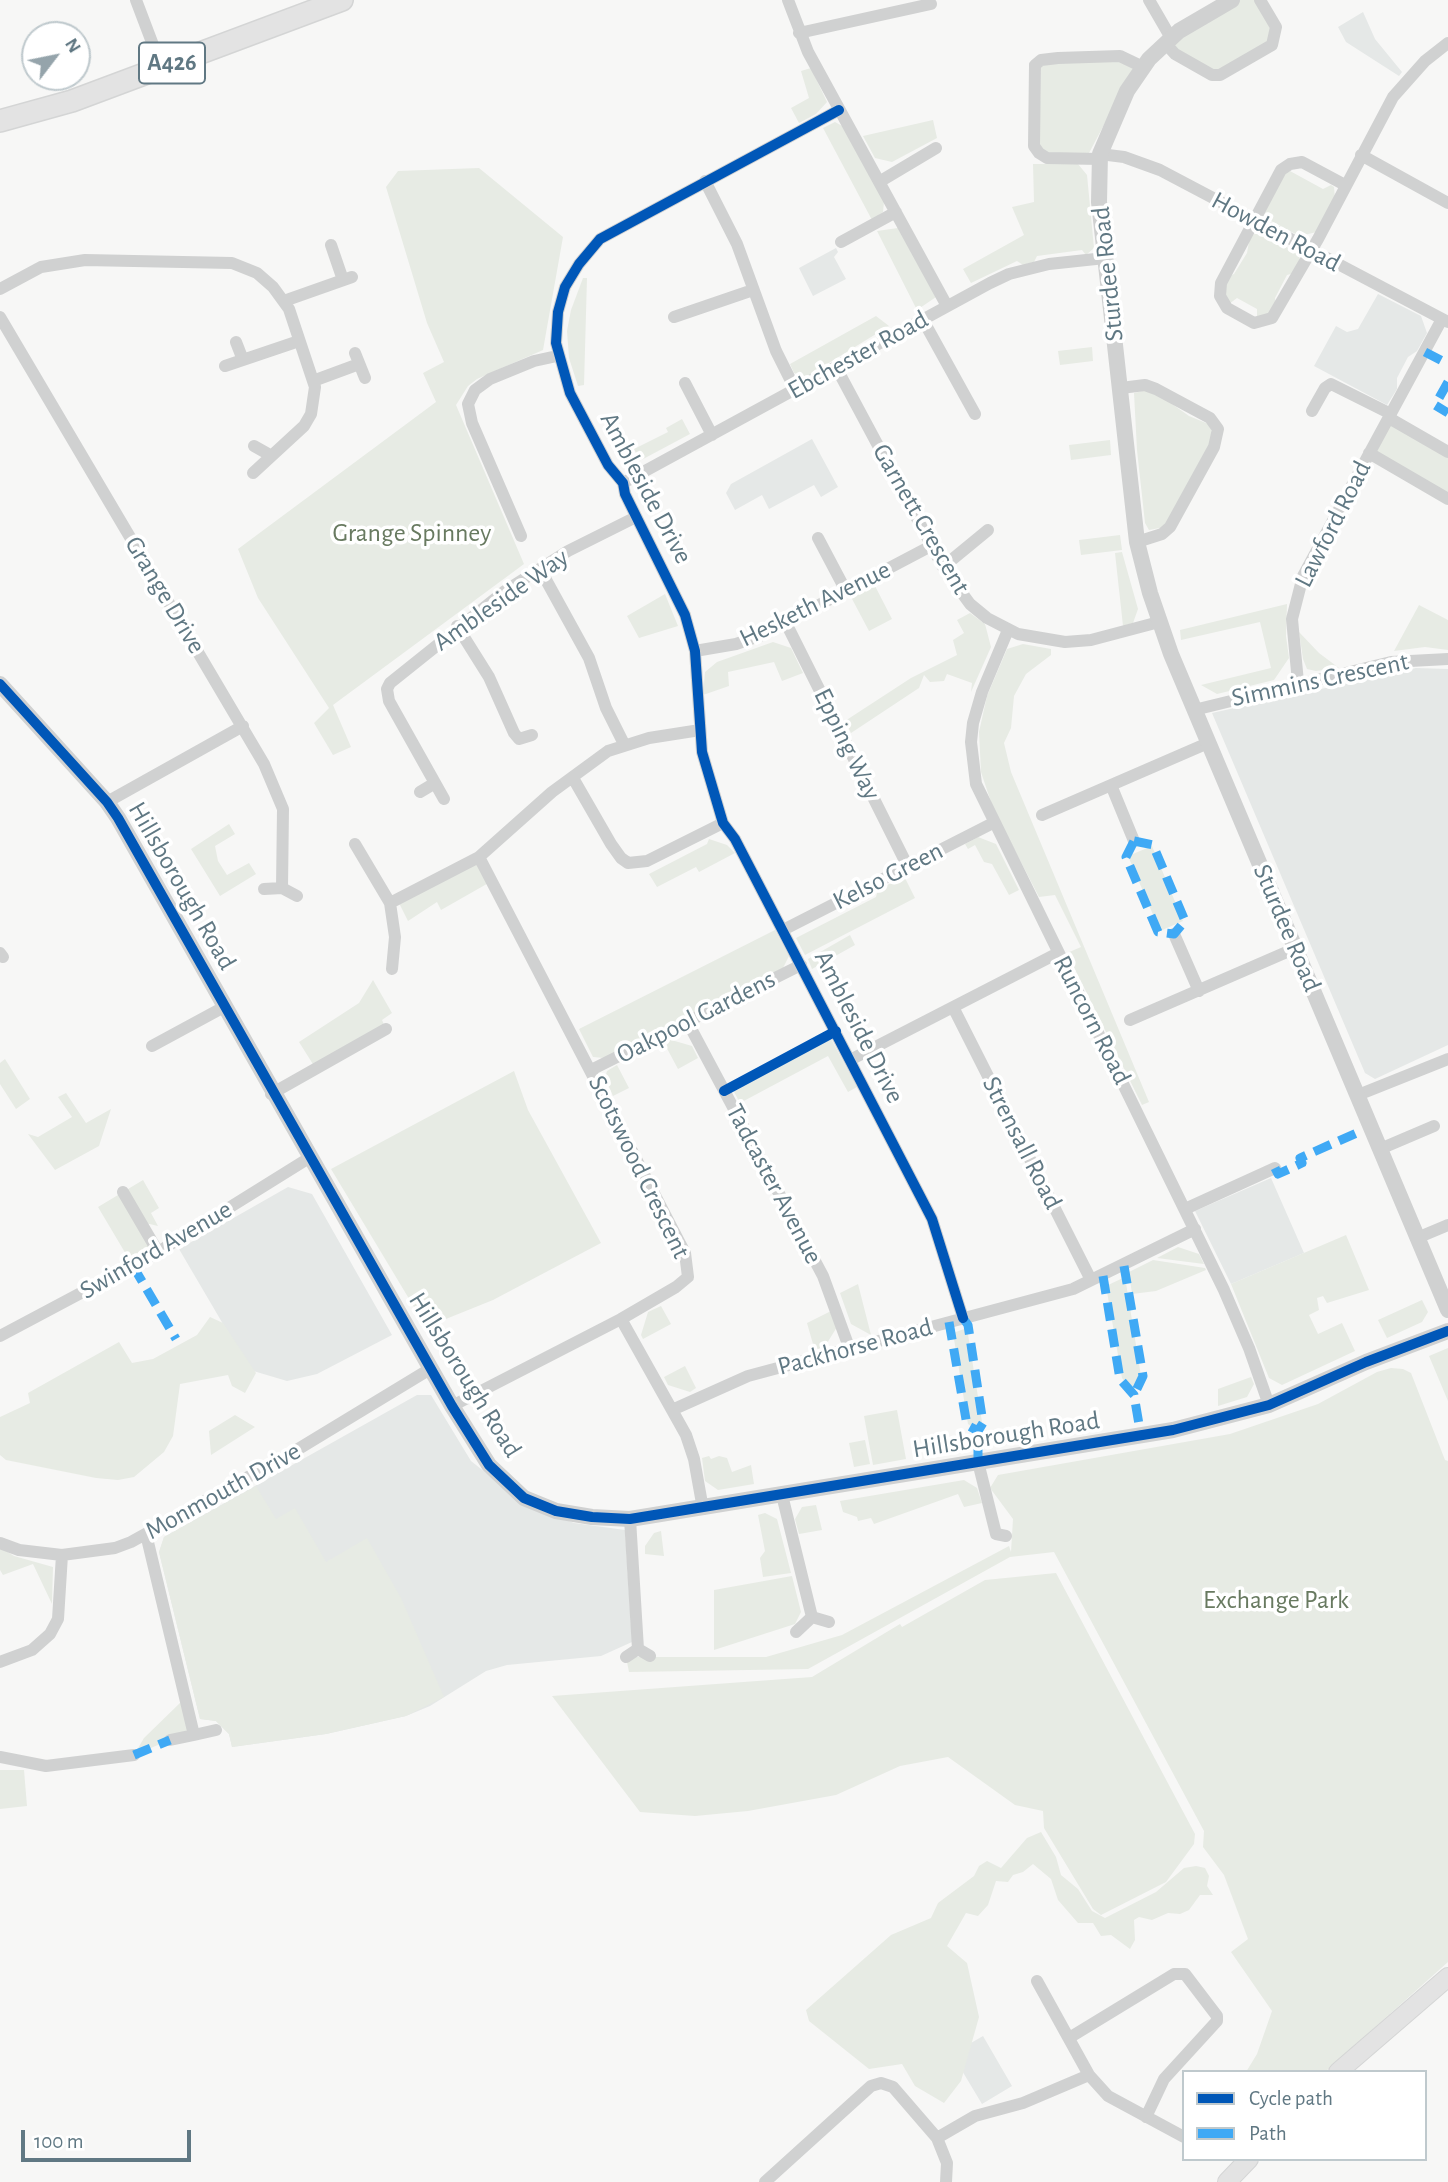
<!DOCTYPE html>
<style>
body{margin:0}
#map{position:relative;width:1448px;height:2182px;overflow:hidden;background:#f7f7f6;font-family:"Alegreya Sans",sans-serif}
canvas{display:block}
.legend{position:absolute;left:1182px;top:2070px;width:245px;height:91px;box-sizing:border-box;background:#fff;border:2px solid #bfc9cd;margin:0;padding:9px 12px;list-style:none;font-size:21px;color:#607883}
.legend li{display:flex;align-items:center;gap:14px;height:35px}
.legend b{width:35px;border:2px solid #bfc9cd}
.north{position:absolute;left:21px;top:21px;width:70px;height:70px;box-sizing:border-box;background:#fff;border:2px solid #bfc9cd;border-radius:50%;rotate:58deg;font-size:19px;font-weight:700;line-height:28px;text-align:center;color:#607883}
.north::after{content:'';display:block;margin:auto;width:24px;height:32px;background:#95a4ab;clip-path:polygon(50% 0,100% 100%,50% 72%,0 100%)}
.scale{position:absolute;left:21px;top:2130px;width:170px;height:32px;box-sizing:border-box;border:4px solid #607883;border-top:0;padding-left:9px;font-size:21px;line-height:24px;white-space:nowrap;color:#607883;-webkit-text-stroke:5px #fff;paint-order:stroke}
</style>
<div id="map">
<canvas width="1448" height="2182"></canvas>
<ul class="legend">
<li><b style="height:9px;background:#0057b8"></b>Cycle path</li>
<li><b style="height:9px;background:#3fa9f5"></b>Path</li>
</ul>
<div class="north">N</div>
<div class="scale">100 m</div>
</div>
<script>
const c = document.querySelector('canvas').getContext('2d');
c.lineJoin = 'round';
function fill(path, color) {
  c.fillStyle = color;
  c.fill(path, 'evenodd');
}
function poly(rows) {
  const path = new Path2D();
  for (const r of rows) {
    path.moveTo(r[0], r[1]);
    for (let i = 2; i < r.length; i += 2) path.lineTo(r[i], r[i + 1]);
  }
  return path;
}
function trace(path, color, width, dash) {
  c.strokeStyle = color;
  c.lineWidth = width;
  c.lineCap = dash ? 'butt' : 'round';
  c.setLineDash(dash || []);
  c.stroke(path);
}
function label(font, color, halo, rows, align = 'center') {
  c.font = font + ' "Alegreya Sans",sans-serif';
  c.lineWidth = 7;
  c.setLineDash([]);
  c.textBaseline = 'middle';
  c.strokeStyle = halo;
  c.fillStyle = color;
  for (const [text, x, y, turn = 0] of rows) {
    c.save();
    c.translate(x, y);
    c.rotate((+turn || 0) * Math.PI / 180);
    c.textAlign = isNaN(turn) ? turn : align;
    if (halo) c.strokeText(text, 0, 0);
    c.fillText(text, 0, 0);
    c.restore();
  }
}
const built = poly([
 [1363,12,1375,39,1402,72,1399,76,1346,42,1338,27],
 [836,248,838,252,834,257,846,279,813,296,799,268],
 [1378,294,1421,316,1427,333,1417,351,1408,357,1397,378,1397,389,1387,405,1314,366,1336,326,1347,332,1358,329],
 [812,439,838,487,821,497,814,485,769,509,762,495,735,510,726,493,731,484],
 [1416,668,1448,669,1448,1045,1375,1079,1365,1073,1212,713],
 [1271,1178,1304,1253,1231,1284,1195,1211],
 [288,1187,312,1194,392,1335,317,1374,287,1381,250,1370,179,1249],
 [417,1395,431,1395,471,1461,524,1503,574,1523,625,1530,632,1642,601,1656,507,1665,486,1671,430,1706,406,1716,326,1734,232,1747,229,1734,216,1721,200,1719,159,1552,164,1537],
 [983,2036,1012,2086,982,2104,952,2054]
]);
const green = poly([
 [1233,0,1260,0,1275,37,1220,75,1175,54,1171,38],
 [1103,57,1143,67,1114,106,1089,153,1039,153,1041,60],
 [811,68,827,102,816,114,799,123,791,108,809,98,801,71],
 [933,120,937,138,892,162,875,158,863,136],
 [835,122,844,127,884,202,883,212,872,220,823,128],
 [1033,164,1078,164,1087,175,1094,248,1086,255,1082,250,1037,256,1034,262,1023,265,1017,261,971,283,963,269,1024,235,1012,207,1034,202],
 [479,168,563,237,543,350,477,379,468,386,456,405,524,564,333,705,351,747,333,755,314,723,329,708,258,598,238,549,436,402,423,373,444,362,427,323,386,187,398,171],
 [1290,171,1323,189,1331,185,1334,187,1335,199,1317,232,1299,236,1262,216,1285,173],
 [898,228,936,297,917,310,877,231],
 [1259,232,1299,254,1300,261,1294,273,1287,275,1275,298,1276,308,1272,313,1257,318,1257,309,1237,298,1229,304,1223,295,1228,277,1234,274,1247,253,1250,236],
 [583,278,587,278,584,385,578,386,569,358,567,331,571,310],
 [876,316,889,326,806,377,794,373,790,364],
 [1092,347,1093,361,1060,365,1058,351],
 [1151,389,1189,416,1211,425,1213,442,1165,527,1149,530,1145,523,1137,450,1134,393],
 [1389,418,1448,452,1448,499,1369,453],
 [682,419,690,434,630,466,621,463,637,455,634,449,668,432,666,428],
 [1110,440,1111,455,1071,460,1069,445],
 [1120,535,1122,550,1081,555,1079,540],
 [1122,552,1138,609,1133,623,1123,626,1115,553],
 [874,584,892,619,869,631,851,597],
 [665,594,678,626,639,638,627,616],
 [1287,604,1286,636,1289,658,1274,680,1217,694,1201,685,1271,668,1260,622,1181,640,1180,630],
 [1419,605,1448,620,1448,650,1425,647,1394,651],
 [970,613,985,624,991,647,971,692,972,683,947,674,944,681,930,682,924,675,919,688,851,733,845,721,911,678,957,655,953,640,964,633,957,620],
 [1299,632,1319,653,1339,668,1316,671,1307,669,1303,659],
 [773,642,791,648,803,673,782,681,774,662,728,672,729,686,703,695,705,672,717,662],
 [1023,644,1051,649,1051,655,1026,674,1014,696,1011,728,1004,743,1011,772,1149,1102,1142,1105,1067,953,1081,947,1055,895,1039,897,993,808,981,772,979,732,987,696,1007,649],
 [229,824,235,834,215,846,218,861,227,875,249,863,256,874,220,896,191,849],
 [978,837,996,844,1019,890,1009,895,992,864,984,862,975,845,968,849,965,844],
 [709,839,727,845,735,853,699,872,696,867,657,887,649,874,707,844],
 [1152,846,1183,921,1160,931,1128,856],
 [479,857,492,881,441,910,437,902,408,921,397,899],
 [904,876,915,898,805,955,796,938,876,897,878,890],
 [775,930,789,956,783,968,604,1058,593,1057,579,1029],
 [850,935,855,945,812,969,808,959],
 [373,980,392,1013,382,1020,386,1029,316,1069,299,1042,359,1003],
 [830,1037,857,1087,848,1092,828,1056,740,1103,732,1088],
 [668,1039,692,1046,698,1058,678,1069,663,1041],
 [5,1059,30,1099,16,1109,0,1084,0,1063],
 [617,1065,629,1088,613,1096,605,1078,607,1071],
 [514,1071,528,1110,601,1243,493,1300,426,1327,331,1169],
 [66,1093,86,1123,111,1109,99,1146,55,1170,28,1134,38,1137,72,1117,58,1097],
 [143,1180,159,1208,151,1213,158,1226,141,1222,158,1252,133,1266,98,1207],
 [1346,1235,1369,1290,1327,1303,1323,1296,1317,1298,1319,1310,1309,1315,1318,1334,1342,1323,1355,1351,1282,1385,1269,1378,1231,1284],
 [1178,1247,1199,1254,1204,1264,1157,1258],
 [1153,1260,1205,1268,1206,1270,1156,1291,1132,1294,1129,1272],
 [1125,1277,1141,1376,1133,1392,1122,1378,1106,1286],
 [858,1284,871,1335,851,1324,840,1293],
 [1422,1300,1428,1312,1422,1322,1387,1338,1378,1320],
 [661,1306,671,1324,643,1339,641,1335,648,1312],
 [831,1311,837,1327,824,1348,815,1351,807,1323],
 [210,1317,223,1323,256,1373,245,1393,232,1386,228,1375,180,1384,173,1436,164,1452,134,1477,118,1480,96,1478,6,1460,0,1455,0,1417,30,1403,28,1393,119,1342,132,1363,153,1359,197,1335],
 [967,1328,982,1422,977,1430,968,1424,953,1333],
 [1448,1348,1448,1401,1429,1356],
 [685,1366,696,1388,690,1392,668,1385,664,1377],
 [1391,1368,1403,1369,1411,1373,1445,1460,1448,1461,1448,1962,1325,2072,1246,2072,1257,2054,1272,2011,1231,1952,1248,1939,1224,1875,1203,1847,1204,1831,1054,1552,1010,1557,808,1669,629,1672,626,1657,766,1657,842,1635,1009,1546,1011,1552,1013,1519,990,1488,998,1475,1230,1434,1318,1404,1377,1372],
 [1251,1377,1254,1384,1247,1397,1218,1406,1218,1389],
 [897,1410,906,1459,873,1465,864,1416],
 [235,1415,255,1427,211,1455,209,1431],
 [865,1440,870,1464,854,1467,849,1443],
 [709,1456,711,1459,719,1456,727,1458,732,1472,751,1465,754,1484,718,1490,705,1481,702,1458],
 [964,1480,977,1488,982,1503,964,1507,958,1494,874,1524,871,1518,858,1521,857,1517,843,1512,840,1501],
 [256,1486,276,1519,295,1508,326,1562,367,1538,401,1598,444,1697,406,1716,326,1734,232,1747,229,1734,216,1721,200,1719,159,1552,164,1537],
 [816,1505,822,1530,799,1534,795,1519,802,1507],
 [765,1513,777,1519,791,1573,763,1577,760,1558,765,1551,758,1515],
 [661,1531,664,1556,645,1554,645,1546,654,1533],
 [0,1547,14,1556,53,1567,52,1604,33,1564,3,1575,0,1570],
 [1056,1573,1195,1834,1194,1844,1166,1882,1101,1915,1093,1909,1044,1828,1043,1811,1015,1805,948,1757,900,1766,836,1795,748,1811,695,1816,640,1812,552,1696,812,1677,900,1624,902,1627,985,1580],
 [792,1576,801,1612,795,1624,714,1650,714,1590],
 [182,1701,194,1735,170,1740,134,1755,144,1738],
 [0,1770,24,1770,27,1806,0,1809],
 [1041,1832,1056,1857,1061,1875,1078,1889,1092,1911,1105,1918,1156,1892,1184,1868,1196,1866,1205,1868,1209,1876,1207,1886,1213,1895,1200,1895,1189,1910,1180,1914,1168,1913,1152,1920,1139,1917,1134,1920,1135,1940,1130,1949,1111,1935,1101,1936,1093,1923,1078,1923,1058,1900,1051,1879,1033,1864,1023,1872,1013,1875,1008,1882,996,1881,988,1905,978,1916,966,1913,947,1946,967,1963,979,2017,961,2081,944,2103,915,2086,902,2064,869,2069,809,2021,806,2010,891,1935,931,1918,938,1903,974,1876,979,1866,987,1861,1001,1868,1027,1838]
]);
const minor = poly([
 [136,0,161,66],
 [788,0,808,52,947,306],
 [1149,0,1171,38],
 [799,33,931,4],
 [1165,43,1175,54,1212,75,1220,75,1272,45,1276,27,1260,0],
 [839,110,600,239,579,264,565,287,558,312,556,343,570,393,608,465,623,483,625,494,685,615,695,651,702,752,723,823,735,839,932,1219,963,1318],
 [1100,154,1124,157,1160,170,1448,322],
 [1361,155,1448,203],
 [1100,159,1047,158,1039,153,1034,146,1035,65,1041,60,1058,58,1120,56,1143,67],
 [705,181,737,244,776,351,795,389],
 [879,182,936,148],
 [1345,185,1302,162,1290,164,1281,170,1221,283,1220,296,1227,308,1254,323,1272,318,1318,239,1393,97,1425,61,1448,43],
 [841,242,896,212],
 [331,245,343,280],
 [0,289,41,267,85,260,232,263,257,273,273,287,289,309,315,387,311,414,304,426,253,473],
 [284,301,352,277],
 [0,317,264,764,283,809,282,888,297,896],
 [674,317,753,290],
 [923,320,975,414],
 [236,342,243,360],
 [355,353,365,378],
 [225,366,299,341],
 [836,367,943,567,970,604,987,618,1018,634,1065,642,1091,640,1159,622],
 [313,381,359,364],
 [685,383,712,435],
 [1121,388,1145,385,1156,389,1210,418,1218,429,1214,447,1170,527,1162,534,1137,542],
 [1312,411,1325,388,1331,384,1391,414],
 [1389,418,1448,452],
 [254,446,270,455],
 [1369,453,1448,499],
 [623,483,990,283,1009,274,1049,264,1105,258],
 [521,536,472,423,468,404,475,390,490,379,534,361,557,356],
 [818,538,846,591],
 [943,567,988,530],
 [540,569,589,658,606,708,624,744],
 [786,623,907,865],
 [457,626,489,677,514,733,519,739,532,735],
 [1008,630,982,692,973,723,971,742,976,784,1224,1290,1249,1348,1269,1405],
 [695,651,736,644,762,635,931,546],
 [1298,682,1292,619,1303,576,1442,319],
 [1194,710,1391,662,1448,659],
 [573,778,611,844,621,858,628,863,647,861,723,823],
 [1111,785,1134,841],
 [420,792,435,783],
 [444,799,389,701,387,689,390,683,505,591,568,551,636,517],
 [107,802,243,726],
 [1042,815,1208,743],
 [355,844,390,903,479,857,552,792,608,751,649,738,700,730],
 [264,889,282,888],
 [390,903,395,937,392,969],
 [783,930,993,823],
 [1174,934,1199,991],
 [0,953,3,957],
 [953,1007,1091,1280],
 [1130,1020,1296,948],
 [687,1021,823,1276,850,1350],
 [152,1046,224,1007],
 [850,1060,1058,953],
 [591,1070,801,965],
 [271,1094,386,1029],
 [1358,1095,1448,1059],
 [1380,1149,1434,1126],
 [123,1192,158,1252],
 [1185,1209,1275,1168],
 [1417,1238,1448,1225],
 [621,1319,686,1435,694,1459,703,1509],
 [0,1336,158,1252,309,1158],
 [452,1406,621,1319,676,1287,688,1277,685,1253,479,857],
 [672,1410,748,1376,1073,1289,1195,1229],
 [978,1462,996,1534,1006,1536],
 [782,1495,812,1617,829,1622],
 [630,1519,638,1649,650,1656],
 [146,1534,194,1735,170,1740],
 [0,1543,19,1550,62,1555,115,1548,131,1542,295,1451,430,1369],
 [796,1632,812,1617],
 [626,1657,638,1649],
 [0,1662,32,1650,50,1634,58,1619,62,1555],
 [194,1735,216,1730],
 [0,1757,46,1766,134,1755],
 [1037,1981,1089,2075,1108,2096,1184,2137],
 [1069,2038,1174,1974,1185,1974,1217,2016,1217,2021,1164,2079,1146,2117],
 [937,2138,975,2116,1023,2103,1089,2075],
 [765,2182,871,2086,881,2083,893,2087,937,2138,947,2163,946,2182]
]);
const tertiary = poly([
 [1232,0,1179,31,1149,59,1127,91,1100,154,1099,202,1137,542,1150,593,1171,654,1448,1310],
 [0,684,107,802,118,818,452,1406,489,1465,524,1498,556,1511,592,1517,630,1519,1173,1430,1269,1405,1366,1362,1448,1331]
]);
const secondary = poly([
 [1338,2072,1448,1977],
 [1227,2182,1249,2159]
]);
const primary = poly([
 [0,121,72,101,342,0]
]);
const quiet = poly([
 [1425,352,1448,364],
 [1448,382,1435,405,1448,413],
 [1134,841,1153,845,1185,921,1174,934,1158,932,1126,857,1134,841],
 [1275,1168,1278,1174,1302,1163,1300,1158,1359,1132],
 [133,1266,176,1339],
 [1124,1266,1143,1376,1134,1395],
 [1103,1276,1120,1379,1134,1395,1141,1436],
 [963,1318,968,1325,983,1423,978,1431,978,1462],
 [949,1322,967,1425,978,1431],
 [134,1755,170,1740]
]);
const cycleway = poly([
 [839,110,600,239,579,264,565,287,558,312,556,343,570,393,608,465,623,483,625,494,685,615,695,651,702,752,723,823,735,839,932,1219,963,1318],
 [0,684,107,802,118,818,452,1406,489,1465,524,1498,556,1511,592,1517,630,1519,1173,1430,1269,1405,1366,1362,1448,1331],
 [724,1091,836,1031]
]);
const shields = [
 [172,63,66]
];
const shieldNames = [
 ["A426",172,63]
];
const streetNames = [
 ["Howden Road",1276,232,28],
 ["Sturdee Road",1108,274,-96],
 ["Ebchester Road",858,355,-29],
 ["Ambleside Drive",646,488,62],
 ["Garnett Crescent",921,519,60],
 ["Lawford Road",1333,524,-63],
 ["Grange Drive",165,595,59],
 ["Ambleside Way",501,600,-35],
 ["Hesketh Avenue",815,604,-26],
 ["Simmins Crescent",1320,680,-12],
 ["Epping Way",847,744,64],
 ["Kelso Green",888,876,-27],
 ["Hillsborough Road",182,886,60],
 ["Sturdee Road",1287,928,67],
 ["Oakpool Gardens",696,1017,-27],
 ["Runcorn Road",1092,1020,63],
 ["Ambleside Drive",859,1027,63],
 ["Strensall Road",1022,1143,63],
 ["Scotswood Crescent",639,1167,64],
 ["Tadcaster Avenue",774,1184,62],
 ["Swinford Avenue",156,1250,-30],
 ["Packhorse Road",855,1347,-15],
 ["Hillsborough Road",465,1375,58],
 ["Hillsborough Road",1006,1435,-9],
 ["Monmouth Drive",223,1491,-29]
];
const parkNames = [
 ["Grange Spinney",412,533],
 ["Exchange Park",1276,1600]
];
fill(built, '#e5e8e7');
fill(green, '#e7ebe4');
trace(secondary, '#d4d5d5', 20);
trace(primary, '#d4d5d5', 24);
trace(minor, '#d0d1d1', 12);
trace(tertiary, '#d0d1d1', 16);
trace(secondary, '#e3e3e3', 18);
trace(primary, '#e3e3e3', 21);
trace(quiet, '#3fa9f5', 9, [18, 9]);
trace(cycleway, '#0057b8', 10);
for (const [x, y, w] of shields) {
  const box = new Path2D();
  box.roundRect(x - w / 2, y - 20.5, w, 41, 5);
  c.fillStyle = '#fff';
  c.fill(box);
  trace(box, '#607883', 2);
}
label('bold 24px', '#607883', null, shieldNames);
label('26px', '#607883', '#fff', streetNames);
label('26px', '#687a60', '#fff', parkNames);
</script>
